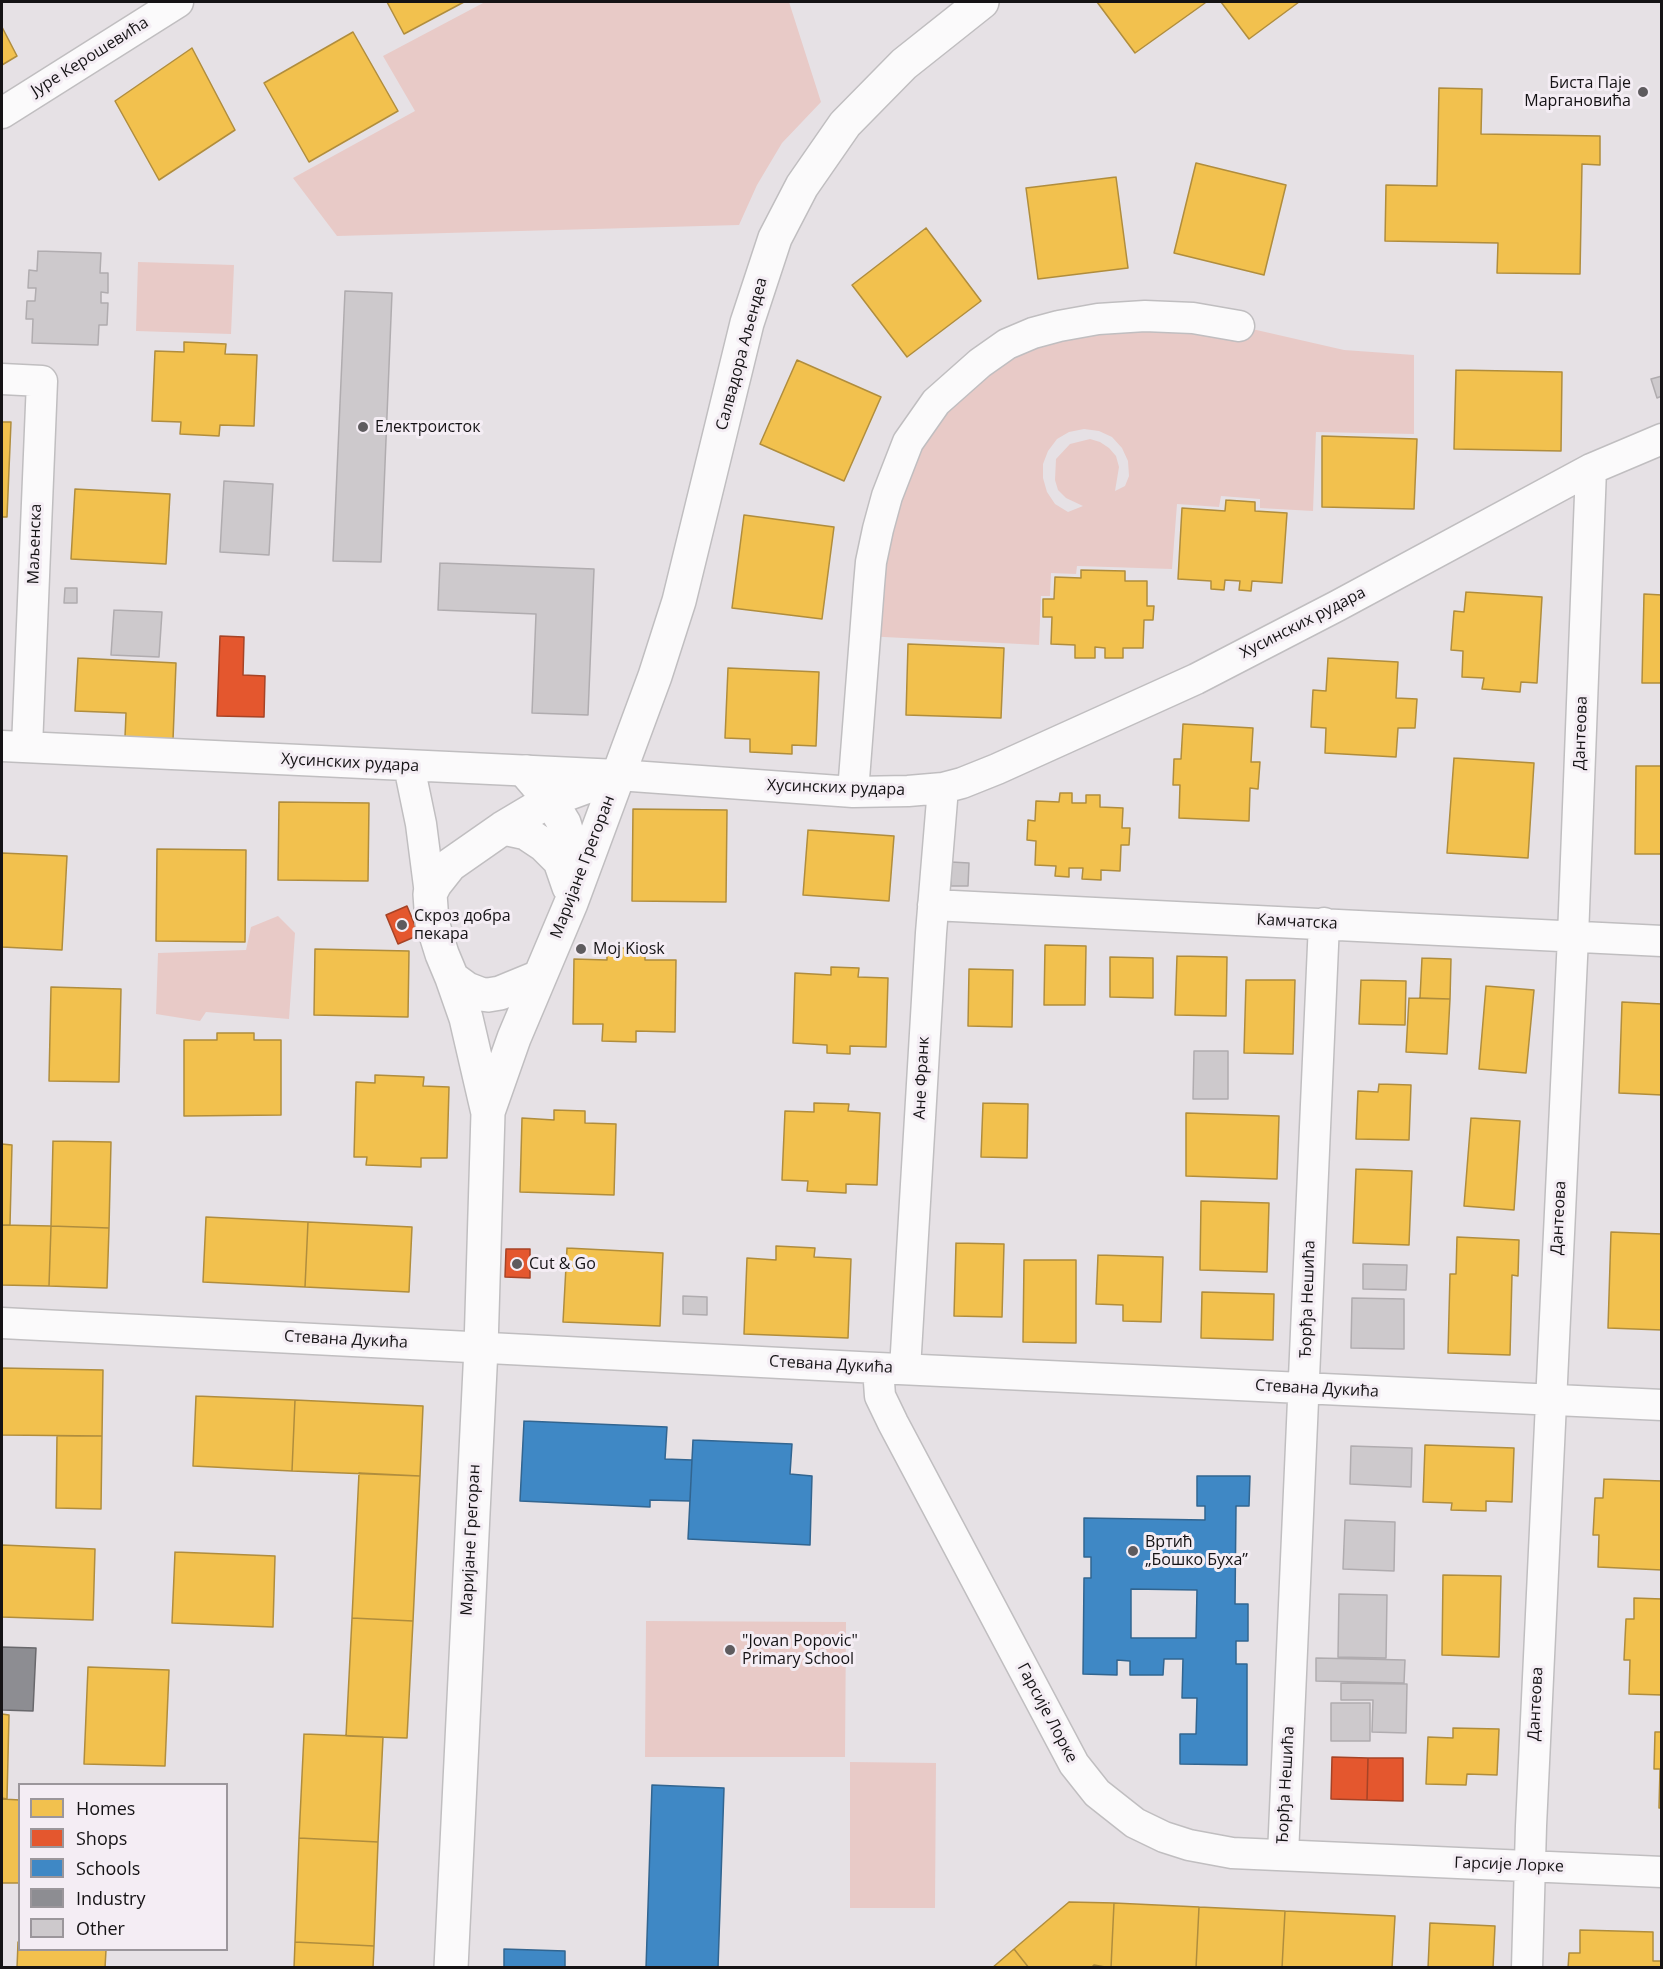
<!DOCTYPE html>
<meta charset="utf-8">
<style>
body{margin:0}
#map{position:relative;width:1663px;height:1969px;overflow:hidden;background:#e6e1e5;font-family:"Open Sans",sans-serif}
canvas{display:block}
.frame{position:absolute;inset:0;border:3px solid #151315;pointer-events:none}
.legend{position:absolute;left:18px;top:1783px;width:210px;height:168px;box-sizing:border-box;background:#f4edf4;border:2px solid #9b969b;margin:0;padding:8px 10px;list-style:none;font-size:18px;color:#151315}
.legend li{display:flex;align-items:center;gap:12px;height:30px}
.legend b{width:30px;border:2px solid #9b969b}
</style>
<div id="map">
<canvas width="1663" height="1969"></canvas>
<div class="frame"></div>
<ul class="legend">
<li><b style="height:16px;background:#f2c14e"></b>Homes</li>
<li><b style="height:16px;background:#e4572e"></b>Shops</li>
<li><b style="height:16px;background:#3f88c5"></b>Schools</li>
<li><b style="height:16px;background:#8d8d92"></b>Industry</li>
<li><b style="height:16px;background:#cdc9cc"></b>Other</li>
</ul>
</div>
<script>
const c = document.querySelector('canvas').getContext('2d');
c.lineJoin = 'round';
function fill(path, color) {
  c.fillStyle = color;
  c.fill(path, 'evenodd');
}
function poly(rows) {
  const path = new Path2D();
  for (const r of rows) {
    path.moveTo(r[0], r[1]);
    for (let i = 2; i < r.length; i += 2) path.lineTo(r[i], r[i + 1]);
  }
  return path;
}
function trace(path, color, width, dash) {
  c.strokeStyle = color;
  c.lineWidth = width;
  c.lineCap = dash ? 'butt' : 'round';
  c.setLineDash(dash || []);
  c.stroke(path);
}
function label(font, color, halo, rows, align = 'center') {
  c.font = font + ' "Open Sans",sans-serif';
  c.lineWidth = 6;
  c.setLineDash([]);
  c.textBaseline = 'middle';
  c.strokeStyle = halo;
  c.fillStyle = color;
  for (const [text, x, y, turn = 0] of rows) {
    c.save();
    c.translate(x, y);
    c.rotate((+turn || 0) * Math.PI / 180);
    c.textAlign = isNaN(turn) ? turn : align;
    if (halo) c.strokeText(text, 0, 0);
    c.fillText(text, 0, 0);
    c.restore();
  }
}
const green = poly([
 [485,2,789,2,821,102,782,143,757,185,739,225,337,236,293,178,415,111,383,56],
 [138,262,234,265,231,334,136,331],
 [1239,326,1344,350,1414,355,1414,434,1316,432,1313,511,1260,508,1260,499,1221,496,1219,507,1177,504,1172,569,1077,566,1076,574,1051,573,1050,596,1041,596,1039,645,865,636,908,442,1033,333],
 [1084,429,1099,431,1112,437,1122,448,1128,461,1129,476,1125,486,1115,491,1119,467,1116,456,1109,448,1100,442,1090,439,1070,444,1056,459,1055,480,1058,490,1066,498,1083,506,1068,512,1055,504,1047,492,1043,478,1043,464,1048,451,1057,439,1069,432],
 [278,916,295,933,289,1019,206,1012,200,1021,156,1014,158,953,246,950,251,927],
 [646,1621,846,1622,845,1757,645,1757],
 [850,1762,936,1763,935,1908,850,1908]
]);
const homes = poly([
 [387,2,464,2,404,34,387,2],
 [1097,2,1204,2,1205,3,1135,53,1097,2],
 [1221,2,1299,2,1249,39,1221,2],
 [2,27,17,56,2,65,2,27],
 [353,32,398,111,309,162,264,83,353,32],
 [192,48,235,130,159,180,115,101,192,48],
 [1439,88,1482,89,1481,134,1600,136,1600,165,1582,164,1580,274,1497,273,1498,243,1385,241,1386,185,1437,186,1439,88],
 [1196,163,1286,185,1264,275,1174,253,1196,163],
 [1116,177,1128,268,1038,279,1026,188,1116,177],
 [926,228,981,301,907,357,852,285,926,228],
 [184,342,226,344,225,354,257,355,254,426,220,425,219,436,180,434,181,422,152,421,155,351,184,352,184,342],
 [797,360,881,397,844,481,760,444,797,360],
 [1456,370,1562,372,1561,451,1454,449,1456,370],
 [2,422,11,422,7,517,2,517,2,422],
 [1322,436,1417,439,1414,509,1322,507,1322,436],
 [75,489,170,494,166,564,71,559,75,489],
 [1226,500,1255,502,1255,511,1287,513,1282,583,1252,581,1251,591,1239,590,1240,581,1225,580,1224,590,1211,589,1211,581,1178,579,1182,508,1225,511,1226,500],
 [744,515,834,527,822,619,732,608,744,515],
 [1081,570,1125,571,1125,581,1147,581,1147,606,1154,606,1153,620,1144,620,1143,648,1123,648,1123,658,1105,658,1105,648,1095,647,1095,658,1075,658,1075,645,1051,644,1052,617,1043,617,1043,599,1054,599,1055,577,1081,578,1081,570],
 [1466,592,1542,597,1537,683,1521,682,1520,692,1482,689,1484,678,1462,677,1463,651,1451,650,1454,611,1464,612,1466,592],
 [1644,594,1662,595,1662,683,1642,683,1644,594],
 [908,644,1004,648,1001,718,906,715,908,644],
 [78,658,176,663,173,740,125,737,126,713,75,711,78,658],
 [1328,658,1398,662,1396,698,1417,699,1415,728,1398,728,1396,757,1325,753,1326,728,1311,727,1313,690,1326,691,1328,658],
 [728,668,819,672,816,746,792,745,792,754,750,752,750,739,725,738,728,668],
 [1183,724,1253,728,1251,762,1260,762,1258,789,1250,788,1249,821,1179,818,1180,785,1173,785,1174,759,1181,759,1183,724],
 [1454,758,1534,763,1528,858,1447,853,1454,758],
 [1636,766,1662,766,1662,854,1635,854,1636,766],
 [1060,793,1072,793,1072,803,1086,803,1086,795,1100,795,1100,807,1123,808,1122,828,1130,828,1129,845,1121,845,1120,871,1101,870,1101,880,1082,879,1083,868,1069,868,1069,877,1055,876,1056,866,1035,865,1036,841,1027,840,1028,820,1035,821,1036,801,1059,802,1060,793],
 [279,802,369,803,368,881,278,880,279,802],
 [633,809,727,810,726,902,632,901,633,809],
 [808,830,894,836,889,901,803,895,808,830],
 [157,849,246,850,245,942,156,941,157,849],
 [2,853,67,856,62,950,2,947,2,853],
 [1045,945,1086,946,1085,1005,1044,1005,1045,945],
 [607,948,645,948,645,960,676,960,675,1032,636,1031,636,1042,602,1041,603,1024,573,1024,574,959,607,960,607,948],
 [315,949,409,951,408,1017,314,1015,315,949],
 [1177,956,1227,957,1226,1016,1175,1015,1177,956],
 [1110,957,1153,958,1153,998,1110,997,1110,957],
 [1422,958,1451,959,1450,999,1420,998,1422,958],
 [831,967,859,968,858,977,888,978,886,1047,850,1046,850,1054,827,1053,827,1045,793,1043,795,973,831,975,831,967],
 [969,969,1013,970,1012,1027,968,1026,969,969],
 [1246,980,1295,980,1293,1054,1244,1053,1246,980],
 [1361,980,1406,981,1405,1025,1359,1024,1361,980],
 [1486,986,1534,990,1526,1073,1479,1069,1486,986],
 [51,987,121,989,119,1082,49,1081,51,987],
 [1409,998,1450,999,1447,1054,1406,1052,1409,998],
 [1622,1002,1662,1004,1662,1095,1619,1093,1622,1002],
 [217,1033,254,1033,254,1040,281,1040,281,1115,184,1116,184,1040,217,1040,217,1033],
 [375,1075,424,1077,423,1086,449,1087,447,1158,421,1158,421,1167,366,1165,367,1157,354,1157,356,1082,375,1083,375,1075],
 [1379,1084,1411,1085,1409,1140,1356,1139,1358,1091,1378,1092,1379,1084],
 [814,1103,849,1104,848,1111,880,1113,877,1185,846,1184,846,1193,807,1191,808,1181,782,1180,785,1111,814,1112,814,1103],
 [983,1103,1028,1104,1027,1158,981,1157,983,1103],
 [554,1110,585,1111,585,1123,616,1124,614,1195,520,1192,522,1118,554,1120,554,1110],
 [1186,1113,1279,1116,1277,1179,1186,1176,1186,1113],
 [1471,1118,1520,1121,1514,1210,1464,1206,1471,1118],
 [53,1141,111,1142,109,1228,51,1226,53,1141],
 [2,1144,12,1145,10,1225,2,1225,2,1144],
 [1356,1169,1412,1171,1409,1245,1353,1243,1356,1169],
 [1201,1201,1269,1203,1267,1272,1200,1270,1201,1201],
 [206,1217,308,1222,305,1287,203,1282,206,1217],
 [308,1222,412,1227,409,1292,305,1287,308,1222],
 [2,1225,51,1226,49,1286,2,1285,2,1225],
 [51,1226,109,1228,107,1288,49,1286,51,1226],
 [1611,1232,1662,1234,1662,1330,1608,1328,1611,1232],
 [1457,1237,1519,1240,1518,1276,1512,1275,1510,1355,1448,1353,1450,1274,1456,1274,1457,1237],
 [956,1243,1004,1244,1002,1317,954,1316,956,1243],
 [776,1246,815,1248,814,1257,851,1259,848,1338,744,1334,747,1258,776,1260,776,1246],
 [567,1248,663,1253,660,1326,563,1322,567,1248],
 [1098,1255,1163,1257,1161,1322,1123,1321,1123,1305,1096,1304,1098,1255],
 [1024,1260,1076,1260,1076,1343,1023,1342,1024,1260],
 [1202,1292,1274,1294,1273,1340,1201,1338,1202,1292],
 [2,1368,103,1370,102,1436,2,1435,2,1368],
 [196,1396,295,1400,292,1471,193,1466,196,1396],
 [295,1400,423,1406,420,1476,292,1471,295,1400],
 [57,1436,102,1436,101,1509,56,1508,57,1436],
 [1425,1445,1514,1448,1512,1502,1486,1501,1486,1511,1451,1510,1452,1503,1423,1502,1425,1445],
 [359,1473,420,1476,413,1621,352,1618,359,1473],
 [1604,1479,1662,1481,1662,1570,1598,1567,1599,1535,1593,1535,1595,1498,1603,1498,1604,1479],
 [2,1545,95,1549,93,1620,2,1617,2,1545],
 [175,1552,275,1556,273,1627,172,1623,175,1552],
 [1443,1575,1501,1576,1499,1657,1442,1655,1443,1575],
 [1634,1598,1662,1599,1662,1695,1629,1694,1630,1660,1624,1660,1626,1619,1634,1619,1634,1598],
 [352,1618,413,1621,407,1738,346,1736,352,1618],
 [88,1667,169,1670,165,1766,84,1764,88,1667],
 [2,1714,9,1715,7,1799,2,1798,2,1714],
 [1453,1728,1499,1729,1497,1775,1467,1774,1466,1785,1426,1784,1428,1737,1453,1738,1453,1728],
 [1655,1732,1662,1732,1662,1808,1659,1808,1660,1769,1654,1769,1655,1732],
 [304,1734,383,1737,378,1842,299,1838,304,1734],
 [2,1799,20,1800,20,1883,2,1883,2,1799],
 [299,1838,378,1842,374,1946,295,1942,299,1838],
 [1069,1902,1114,1903,1111,1968,1094,1965,1091,1968,1029,1968,1014,1949,1069,1902],
 [1114,1903,1199,1907,1196,1968,1111,1968,1114,1903],
 [1199,1907,1285,1911,1282,1968,1196,1968,1199,1907],
 [1285,1911,1395,1916,1392,1968,1282,1968,1285,1911],
 [1430,1923,1495,1926,1493,1968,1428,1968,1430,1923],
 [1580,1930,1653,1932,1653,1961,1661,1961,1661,1968,1568,1968,1569,1953,1580,1953,1580,1930],
 [18,1942,20,1942,20,1950,106,1950,105,1968,17,1968,18,1942],
 [295,1942,374,1946,373,1968,294,1968,295,1942],
 [1014,1949,1029,1968,992,1968,1014,1949]
]);
const shops = poly([
 [220,636,244,637,243,675,265,676,264,717,217,716,220,636],
 [407,906,419,935,398,944,386,915,407,906],
 [506,1249,530,1249,530,1278,505,1277,506,1249],
 [1332,1757,1368,1758,1367,1800,1331,1799,1332,1757],
 [1368,1758,1403,1758,1403,1801,1367,1800,1368,1758]
]);
const schools = poly([
 [524,1421,667,1427,665,1459,692,1460,690,1501,650,1500,650,1507,520,1501,524,1421],
 [693,1440,792,1444,790,1474,812,1476,810,1545,688,1539,693,1440],
 [1197,1476,1250,1476,1249,1506,1236,1506,1235,1604,1248,1604,1248,1641,1236,1641,1236,1664,1247,1664,1247,1765,1180,1764,1180,1734,1196,1734,1197,1698,1182,1698,1183,1659,1164,1659,1163,1675,1130,1675,1130,1661,1117,1660,1117,1675,1083,1674,1084,1578,1091,1578,1091,1557,1084,1557,1084,1518,1205,1520,1205,1506,1197,1506,1197,1476],
 [1131,1589,1197,1590,1196,1638,1131,1638,1131,1589],
 [652,1785,724,1788,718,1968,646,1968,652,1785],
 [504,1949,565,1951,565,1968,504,1968,504,1949]
]);
const industry = poly([
 [2,1647,36,1648,33,1711,2,1710,2,1647]
]);
const building = poly([
 [38,251,101,253,100,273,108,273,108,293,101,292,101,303,108,303,107,325,99,325,98,345,32,343,33,319,26,319,27,301,35,301,36,288,28,288,29,270,37,271,38,251],
 [345,291,392,293,381,562,333,561,345,291],
 [1662,376,1662,396,1657,398,1651,379,1662,376],
 [224,481,273,484,269,555,220,552,224,481],
 [440,563,594,569,588,715,532,713,536,614,438,610,440,563],
 [65,588,77,588,77,603,64,603,65,588],
 [114,610,162,612,159,657,111,655,114,610],
 [951,862,969,863,968,886,951,886,951,862],
 [1194,1051,1228,1051,1228,1099,1193,1099,1194,1051],
 [1363,1264,1407,1265,1406,1290,1363,1289,1363,1264],
 [683,1296,707,1297,707,1315,683,1314,683,1296],
 [1352,1298,1404,1299,1404,1349,1351,1348,1352,1298],
 [1351,1446,1412,1448,1411,1487,1350,1484,1351,1446],
 [1345,1520,1395,1522,1394,1571,1343,1569,1345,1520],
 [1339,1594,1387,1595,1386,1658,1338,1657,1339,1594],
 [1316,1658,1405,1660,1404,1683,1316,1681,1316,1658],
 [1341,1683,1407,1684,1406,1733,1372,1732,1373,1700,1341,1700,1341,1683],
 [1331,1703,1370,1703,1370,1741,1331,1741,1331,1703]
]);
const street = poly([
 [2,113,178,2],
 [2,379,42,381,27,747],
 [2,746,618,775,853,792,908,791,943,788,962,783,997,769,1196,679,1337,606,1591,469,1662,439],
 [409,766,421,824,430,894],
 [853,792,869,585,871,562,878,529,887,496,908,442,936,402,980,363,1007,344,1033,333,1059,326,1098,319,1145,316,1193,318,1239,326],
 [933,905,1662,941],
 [2,1323,878,1368,1662,1405],
 [878,1368,880,1396,893,1423,1074,1764,1097,1793,1135,1823,1164,1837,1189,1845,1232,1853,1662,1872],
 [905,1369,931,933,943,788],
 [1283,1855,1324,923],
 [1527,1968,1531,1826,1573,937,1591,469]
]);
const secondary = poly([
 [526,772,550,800,564,823,570,843,572,884],
 [503,828,526,833,544,845,560,861,569,887],
 [452,978,467,989,480,994,488,995,500,993,539,977],
 [488,1112,514,1038,571,903,655,676,679,601,747,323,775,238,802,186,845,124,904,64,982,2],
 [451,1968,481,1348,488,1113,466,1018,452,978,442,954,432,922,430,894,435,884,450,865,503,828,550,800,618,775]
]);
const markers = [
 [1643,92,6,"#5e5b5e"],
 [363,427,6,"#5e5b5e"],
 [402,925,6,"#5e5b5e"],
 [581,949,6,"#5e5b5e"],
 [517,1264,6,"#5e5b5e"],
 [1133,1551,6,"#5e5b5e"],
 [730,1650,6,"#5e5b5e"]
];
const streetNames = [
 ["Јуре Керошевића",90,57,-32],
 ["Салвадора Аљендеа",742,354,-75],
 ["Маљенска",35,544,-88],
 ["Хусинских рудара",1303,623,-27],
 ["Дантеова",1581,733,-88],
 ["Хусинских рудара",350,763,3],
 ["Хусинских рудара",836,788,2],
 ["Маријане Грегоран",583,867,-69],
 ["Камчатска",1297,922,3],
 ["Ане Франк",922,1078,-87],
 ["Дантеова",1559,1218,-87],
 ["Ђорђа Нешића",1308,1299,-88],
 ["Стевана Дукића",346,1340,3],
 ["Стевана Дукића",831,1365,3],
 ["Стевана Дукића",1317,1389,3],
 ["Маријане Грегоран",471,1540,-87],
 ["Дантеова",1536,1704,-87],
 ["Гарсије Лорке",1047,1713,62],
 ["Ђорђа Нешића",1286,1785,-87],
 ["Гарсије Лорке",1509,1865,2]
];
const poiNames = [
 ["Биста Паје",1631,83,"right"],
 ["Маргановића",1631,101,"right"],
 ["Електроисток",375,427],
 ["Скроз добра",414,916],
 ["пекара",414,934],
 ["Moj Kiosk",593,949],
 ["Cut & Go",529,1264],
 ["Вртић",1145,1542],
 ["„Бошко Буха”",1145,1560],
 ["\"Jovan Popovic\"",742,1641],
 ["Primary School",742,1659]
];
fill(green, '#e8cac7');
fill(homes, '#f2c14e');
trace(homes, '#b08d3d', 1.5);
fill(shops, '#e4572e');
trace(shops, '#a64326', 1.5);
fill(schools, '#3f88c5');
trace(schools, '#326590', 1.5);
fill(industry, '#8d8d92');
trace(industry, '#69686c', 1.5);
fill(building, '#cdc9cc');
trace(building, '#b0acaf', 1.5);
trace(street, '#c0bec0', 33);
trace(secondary, '#c0bec0', 36);
trace(street, '#fbfafb', 30);
trace(secondary, '#fbfafb', 33);
for (const [x, y, r, color] of markers) {
  const dot = new Path2D();
  dot.arc(x, y, r, 0, 2 * Math.PI);
  c.fillStyle = color;
  c.fill(dot);
  trace(dot, '#f4edf4', 2);
}
label('16px', '#151315', '#f4edf4', streetNames);
label('16px', '#151315', '#f4edf4', poiNames, 'left');
</script>
